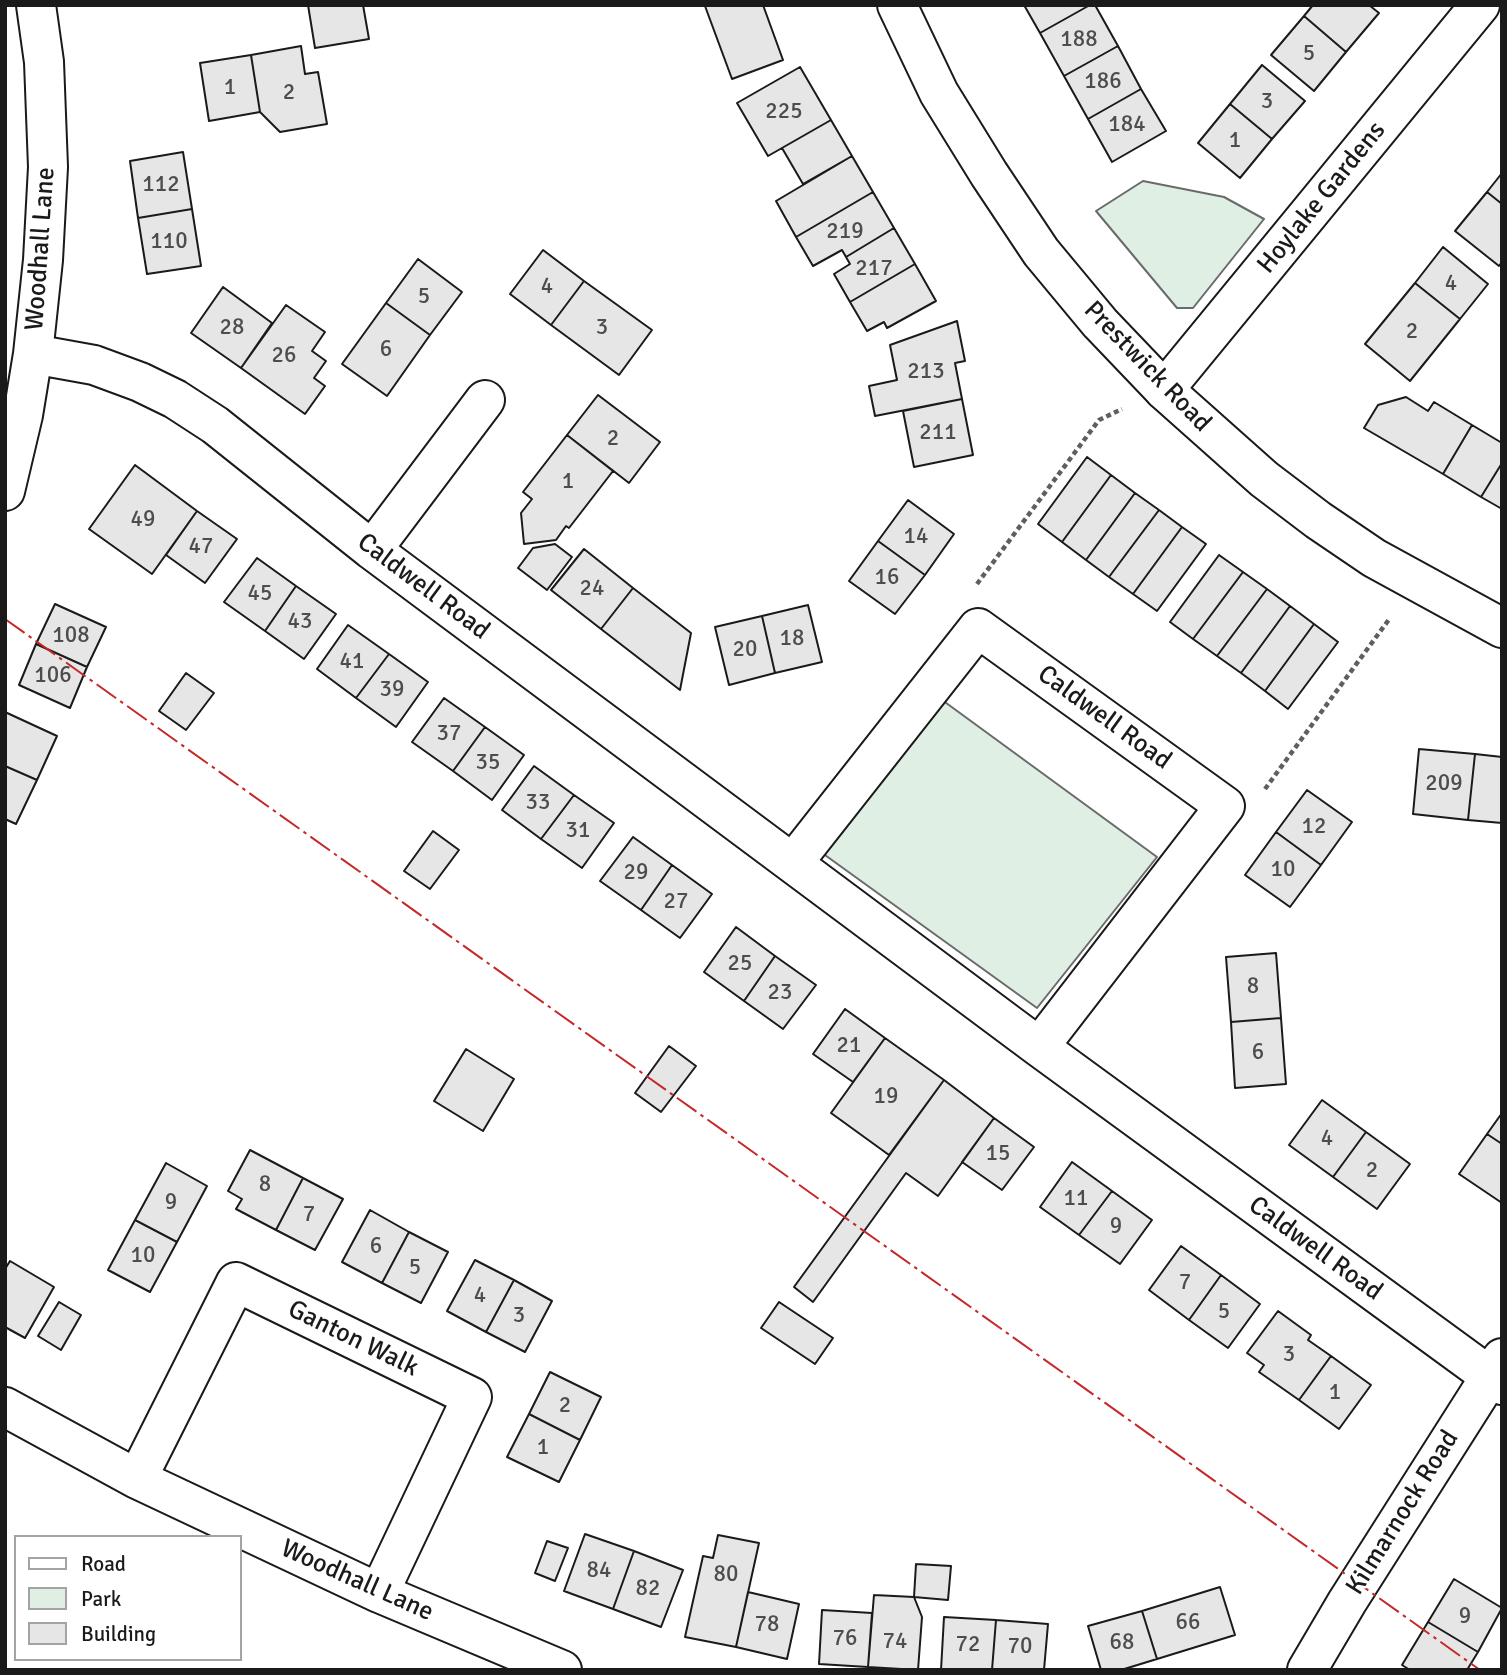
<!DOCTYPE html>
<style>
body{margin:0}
#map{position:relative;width:1507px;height:1675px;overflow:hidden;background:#fff;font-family:Signika,sans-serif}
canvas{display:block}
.frame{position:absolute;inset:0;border:7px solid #1a1a1a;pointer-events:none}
.legend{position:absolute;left:14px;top:1535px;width:228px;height:126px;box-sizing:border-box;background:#fff;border:2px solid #a3a3a3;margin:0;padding:9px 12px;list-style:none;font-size:21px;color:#1a1a1a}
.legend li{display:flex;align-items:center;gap:14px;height:35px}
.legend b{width:35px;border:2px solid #a3a3a3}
</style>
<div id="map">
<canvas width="1507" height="1675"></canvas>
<div class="frame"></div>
<ul class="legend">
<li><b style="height:9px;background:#fff"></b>Road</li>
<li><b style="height:19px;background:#e0efe3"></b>Park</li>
<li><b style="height:19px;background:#e6e6e6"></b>Building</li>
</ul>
</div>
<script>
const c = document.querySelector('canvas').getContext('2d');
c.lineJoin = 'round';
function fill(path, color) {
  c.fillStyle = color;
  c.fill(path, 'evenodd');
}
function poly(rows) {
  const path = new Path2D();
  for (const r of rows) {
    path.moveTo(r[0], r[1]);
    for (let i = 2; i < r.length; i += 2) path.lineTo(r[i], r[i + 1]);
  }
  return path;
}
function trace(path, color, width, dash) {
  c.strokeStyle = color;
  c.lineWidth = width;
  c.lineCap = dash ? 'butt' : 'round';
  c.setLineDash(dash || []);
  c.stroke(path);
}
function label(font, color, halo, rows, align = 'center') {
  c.font = font + ' Signika,sans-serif';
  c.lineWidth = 5;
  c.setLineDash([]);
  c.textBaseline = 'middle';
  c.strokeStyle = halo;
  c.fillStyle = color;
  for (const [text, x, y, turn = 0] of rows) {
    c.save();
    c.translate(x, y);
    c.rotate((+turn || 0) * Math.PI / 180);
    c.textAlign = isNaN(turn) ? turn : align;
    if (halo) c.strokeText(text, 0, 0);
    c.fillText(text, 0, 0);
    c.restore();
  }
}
const green = poly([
 [1143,181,1224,197,1264,219,1193,308,1177,308,1096,211,1143,181],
 [938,697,1157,857,1037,1008,818,850,938,697]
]);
const building = poly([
 [308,5,363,5,369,39,315,48,308,5],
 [708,5,763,5,783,60,732,79,705,6,708,5],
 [1024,5,1090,5,1040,33,1024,5],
 [1090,5,1095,5,1118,46,1064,76,1040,33,1090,5],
 [1313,5,1369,5,1379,13,1346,52,1304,16,1313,5],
 [1304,16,1346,52,1314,91,1271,55,1304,16],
 [301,46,305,74,318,72,327,124,280,132,260,112,251,55,301,46],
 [1118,46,1141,89,1088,119,1064,76,1118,46],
 [251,55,260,112,209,121,200,63,251,55],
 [1262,65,1305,101,1272,139,1230,104,1262,65],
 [800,67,831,120,768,156,737,103,800,67],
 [1141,89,1166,131,1112,162,1088,119,1141,89],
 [1230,104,1272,139,1240,178,1198,143,1230,104],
 [831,120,852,156,803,184,782,148,831,120],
 [183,152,192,209,138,218,130,161,183,152],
 [852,156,873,192,796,237,776,201,852,156],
 [1502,173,1502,204,1487,192,1502,173],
 [873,192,894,228,846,257,842,250,813,266,796,237,873,192],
 [1487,192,1502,204,1502,262,1499,266,1455,231,1487,192],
 [192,209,201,266,147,274,138,218,192,209],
 [894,228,915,264,850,302,834,274,850,264,846,257,894,228],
 [1443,247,1488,284,1460,319,1415,283,1443,247],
 [543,250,584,281,551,325,510,294,543,250],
 [418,259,462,292,430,335,386,303,418,259],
 [915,264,936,301,887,328,884,322,867,331,850,302,915,264],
 [584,281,652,330,619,375,551,325,584,281],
 [1415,283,1460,319,1410,381,1365,344,1415,283],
 [223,287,272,323,241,368,191,333,223,287],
 [386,303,430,335,387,396,342,364,386,303],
 [286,305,325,332,312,351,326,361,314,378,325,386,305,414,241,368,286,305],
 [957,321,965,361,955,363,962,399,875,416,869,386,897,380,890,345,957,321],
 [598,395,660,442,629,483,567,435,598,395],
 [1406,397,1428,411,1434,402,1472,425,1443,474,1364,428,1378,405,1406,397],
 [962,399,973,455,914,467,903,411,962,399],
 [1472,425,1502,443,1502,463,1481,497,1443,474,1472,425],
 [567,435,613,471,569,528,566,526,556,540,524,544,521,513,532,499,523,492,567,435],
 [1087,457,1111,475,1062,542,1038,524,1087,457],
 [1502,463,1502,509,1481,497,1502,463],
 [135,465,197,511,152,574,89,529,135,465],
 [1111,475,1135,493,1086,560,1062,542,1111,475],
 [1135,493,1159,510,1109,577,1086,560,1135,493],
 [908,500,954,534,925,575,878,541,908,500],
 [1159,510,1182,527,1133,594,1109,577,1159,510],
 [197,511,237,539,205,583,166,555,197,511],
 [1182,527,1206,544,1157,611,1133,594,1182,527],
 [878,541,925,575,895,614,849,581,878,541],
 [555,544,572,557,547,590,518,568,533,548,555,544],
 [584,549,633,588,601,629,551,590,584,549],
 [1219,555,1243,572,1193,639,1170,622,1219,555],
 [257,558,296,586,265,631,224,602,257,558],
 [1243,572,1267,589,1217,656,1193,639,1243,572],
 [296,586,336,614,304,659,265,631,296,586],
 [633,588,691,633,680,690,601,629,633,588],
 [1267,589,1290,606,1241,673,1217,656,1267,589],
 [55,604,106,627,87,667,36,644,55,604],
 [808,605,822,662,775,673,762,616,808,605],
 [1290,606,1314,624,1265,691,1241,673,1290,606],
 [762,616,775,673,729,685,715,627,762,616],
 [1314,624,1338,642,1288,709,1265,691,1314,624],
 [348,625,389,654,356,698,317,669,348,625],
 [36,644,87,667,70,708,19,685,36,644],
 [389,654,428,682,396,727,356,698,389,654],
 [186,673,214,693,186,730,159,711,186,673],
 [444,698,485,727,453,771,412,742,444,698],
 [5,712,57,736,37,780,5,766,5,712],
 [485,727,524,755,492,800,453,771,485,727],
 [1419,749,1475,754,1468,820,1413,814,1419,749],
 [1475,754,1502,757,1502,823,1468,820,1475,754],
 [5,766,37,780,16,824,5,819,5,766],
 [534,766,574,795,541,839,502,810,534,766],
 [1307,790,1352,822,1321,865,1276,832,1307,790],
 [574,795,614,823,582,868,541,839,574,795],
 [433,831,459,850,430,889,404,871,433,831],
 [1276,832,1321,865,1290,907,1245,875,1276,832],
 [633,837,672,865,641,910,600,881,633,837],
 [672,865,712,894,680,938,641,910,672,865],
 [736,927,775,956,744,1001,704,972,736,927],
 [1276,953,1281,1018,1231,1022,1226,957,1276,953],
 [775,956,816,985,783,1029,744,1001,775,956],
 [845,1009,885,1038,853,1082,813,1054,845,1009],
 [1281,1018,1286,1084,1235,1088,1231,1022,1281,1018],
 [885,1038,944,1080,889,1155,831,1113,885,1038],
 [669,1046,696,1066,661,1112,635,1093,669,1046],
 [466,1049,514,1079,483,1131,434,1101,466,1049],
 [944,1080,994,1118,938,1196,906,1173,813,1302,794,1287,944,1080],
 [1322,1100,1366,1132,1333,1177,1289,1145,1322,1100],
 [1502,1113,1502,1144,1487,1134,1502,1113],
 [994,1118,1034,1147,1002,1190,962,1162,994,1118],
 [1366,1132,1410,1164,1377,1209,1333,1177,1366,1132],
 [1487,1134,1502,1144,1502,1203,1459,1174,1487,1134],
 [250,1150,303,1178,276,1230,236,1209,242,1199,228,1191,250,1150],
 [1072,1162,1112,1191,1079,1235,1040,1207,1072,1162],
 [166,1163,207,1186,177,1242,135,1220,166,1163],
 [303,1178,343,1199,315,1250,276,1230,303,1178],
 [1112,1191,1152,1220,1120,1264,1079,1235,1112,1191],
 [370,1210,409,1232,382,1283,342,1262,370,1210],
 [135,1220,177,1242,150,1292,108,1270,135,1220],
 [409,1232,448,1252,421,1303,382,1283,409,1232],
 [1181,1246,1221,1275,1189,1320,1149,1290,1181,1246],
 [475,1260,514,1280,486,1332,447,1311,475,1260],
 [10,1261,54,1287,25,1338,5,1327,5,1269,10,1261],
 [1221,1275,1260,1304,1228,1348,1189,1320,1221,1275],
 [514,1280,552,1301,525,1352,486,1332,514,1280],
 [59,1302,81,1315,61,1350,38,1336,59,1302],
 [779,1302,833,1338,815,1364,761,1328,779,1302],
 [1278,1311,1311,1335,1308,1340,1331,1356,1299,1400,1259,1372,1264,1365,1247,1353,1278,1311],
 [1331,1356,1371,1385,1339,1429,1299,1400,1331,1356],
 [550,1372,601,1397,580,1440,529,1414,550,1372],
 [529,1414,580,1440,559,1482,507,1457,529,1414],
 [585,1534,634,1551,613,1609,564,1591,585,1534],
 [718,1535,759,1543,736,1647,685,1637,703,1556,713,1558,718,1535],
 [547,1541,568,1548,555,1581,535,1573,547,1541],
 [634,1551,683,1570,661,1627,613,1609,634,1551],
 [916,1564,951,1566,948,1600,914,1597,916,1564],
 [1454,1579,1502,1608,1478,1652,1428,1622,1454,1579],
 [1220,1587,1235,1635,1157,1659,1142,1611,1220,1587],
 [748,1592,799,1604,787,1659,736,1647,748,1592],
 [874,1595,914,1597,922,1617,918,1670,868,1667,874,1595],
 [822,1610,872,1613,868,1667,819,1664,822,1610],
 [1142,1611,1157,1659,1121,1670,1101,1670,1088,1626,1142,1611],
 [944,1617,996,1620,992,1670,941,1670,944,1617],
 [996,1620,1048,1624,1044,1670,992,1670,996,1620],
 [1428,1622,1478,1652,1467,1670,1410,1670,1402,1665,1428,1622]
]);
const path = poly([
 [977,584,1099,420,1122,409],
 [1265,789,1390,618]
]);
const street = poly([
 [33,354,94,365,140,382,175,399,215,425,372,550,1039,1047,1502,1385],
 [1164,390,1480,5],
 [5,491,23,415,33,354,43,260,48,167,44,62,36,5],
 [372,550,485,400],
 [793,863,978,628,1225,806,1039,1047],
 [5,1407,137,1479,379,1593,562,1670],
 [137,1479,236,1282,472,1397,379,1593],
 [1307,1670,1347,1602,1502,1358]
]);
const secondary = poly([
 [897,5,939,93,989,174,1041,252,1100,323,1164,390,1264,479,1318,520,1374,558,1502,628]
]);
const power = poly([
 [5,619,1480,1670]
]);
const numberNames = [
 ["188",1079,40],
 ["5",1309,54],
 ["186",1103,82],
 ["1",230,88],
 ["2",289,93],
 ["3",1267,102],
 ["225",784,112],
 ["184",1127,125],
 ["1",1235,141],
 ["112",161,185],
 ["219",845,232],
 ["110",169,242],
 ["217",874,269],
 ["4",1451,284],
 ["4",547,287],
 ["5",424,297],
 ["28",232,328],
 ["3",602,328],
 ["2",1412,332],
 ["6",386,350],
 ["26",284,356],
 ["213",926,372],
 ["211",938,433],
 ["2",613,439],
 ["1",568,482],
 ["49",143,520],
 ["14",916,537],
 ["47",201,547],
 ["16",887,578],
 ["24",592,589],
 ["45",260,594],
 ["43",300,622],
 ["108",71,636],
 ["18",792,639],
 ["20",745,650],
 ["41",352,662],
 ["106",53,676],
 ["39",392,690],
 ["37",449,734],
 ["35",488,763],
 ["209",1444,784],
 ["33",538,803],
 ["12",1314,827],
 ["31",578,831],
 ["10",1283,870],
 ["29",636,873],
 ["27",676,902],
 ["25",740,964],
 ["8",1253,987],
 ["23",780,993],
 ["21",849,1046],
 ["6",1258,1053],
 ["19",886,1097],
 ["4",1327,1139],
 ["15",998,1154],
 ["2",1372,1171],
 ["8",265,1185],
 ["11",1076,1199],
 ["9",171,1203],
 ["7",309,1215],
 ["9",1116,1227],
 ["6",376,1247],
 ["10",143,1256],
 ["5",415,1268],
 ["7",1185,1283],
 ["4",480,1296],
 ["5",1224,1312],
 ["3",519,1316],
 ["3",1289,1355],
 ["1",1335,1393],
 ["2",565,1406],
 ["1",543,1448],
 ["84",599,1571],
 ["80",726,1575],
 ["82",648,1589],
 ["9",1465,1617],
 ["66",1188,1623],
 ["78",767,1625],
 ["76",845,1639],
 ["74",895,1642],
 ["68",1122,1643],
 ["72",968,1645],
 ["70",1020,1647]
];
const streetNames = [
 ["Hoylake Gardens",1322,198,-51],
 ["Woodhall Lane",41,249,-86],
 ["Prestwick Road",1147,367,46],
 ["Caldwell Road",423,587,37],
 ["Caldwell Road",1104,718,36],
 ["Caldwell Road",1315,1249,36],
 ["Ganton Walk",353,1339,26],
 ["Kilmarnock Road",1403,1513,-58],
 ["Woodhall Lane",357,1581,24]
];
fill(green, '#e0efe3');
trace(green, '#6a6a6a', 2);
fill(building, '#e6e6e6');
trace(building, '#1a1a1a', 2);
trace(street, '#1a1a1a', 42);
trace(secondary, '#1a1a1a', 42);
trace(path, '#5f5f5f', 4.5, [5, 3.5]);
trace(street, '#fff', 38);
trace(secondary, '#fff', 38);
trace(power, '#c62828', 2, [24, 5, 3.5, 5]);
label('23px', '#4d4d4d', null, numberNames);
label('26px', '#1a1a1a', '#fff', streetNames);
</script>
